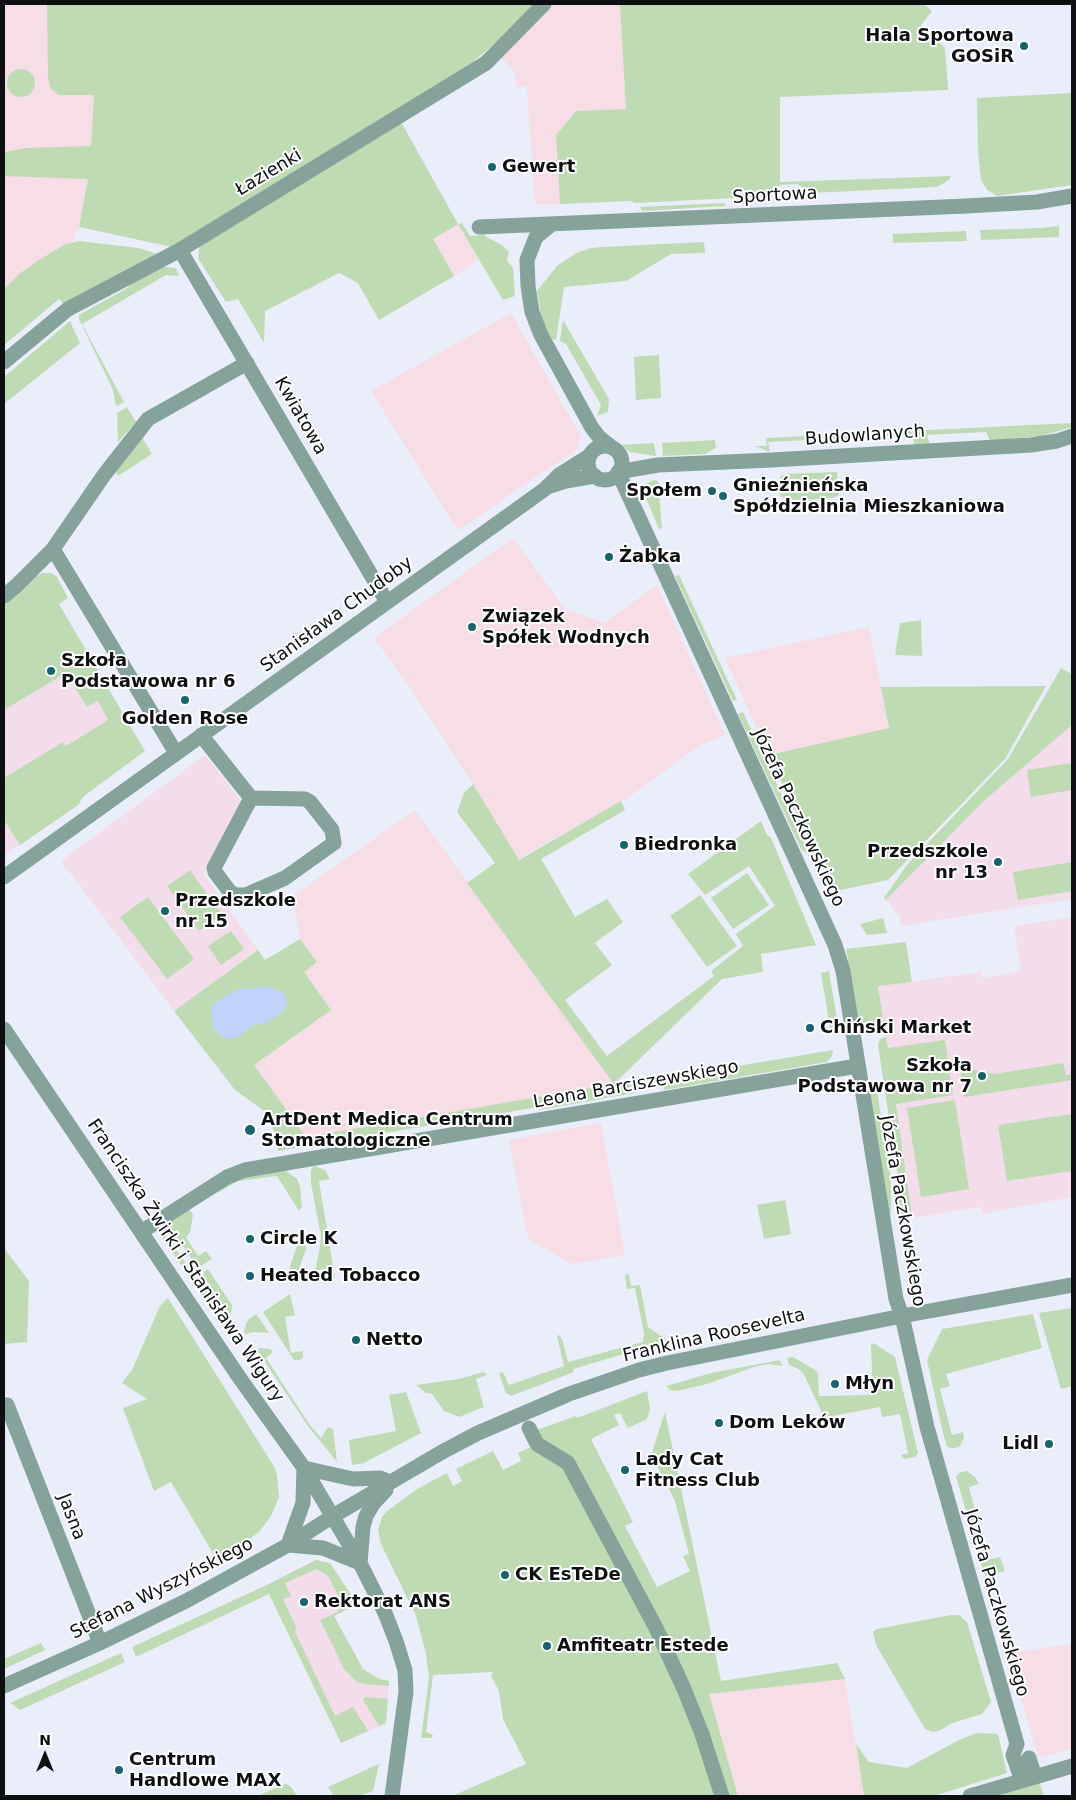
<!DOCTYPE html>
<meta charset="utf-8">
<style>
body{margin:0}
#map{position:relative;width:1076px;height:1800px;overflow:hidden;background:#eaeefa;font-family:"DejaVu Sans",sans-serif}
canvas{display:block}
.frame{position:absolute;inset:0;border:5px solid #0e0f13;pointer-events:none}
.north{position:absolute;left:20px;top:1730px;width:50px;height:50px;-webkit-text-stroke:4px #fff;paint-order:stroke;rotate:0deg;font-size:14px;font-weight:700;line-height:20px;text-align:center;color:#0e0f13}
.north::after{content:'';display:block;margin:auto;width:18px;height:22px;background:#0e0f13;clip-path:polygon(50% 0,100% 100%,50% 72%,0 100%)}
</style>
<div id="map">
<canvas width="1076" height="1800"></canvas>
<div class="frame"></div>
<div class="north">N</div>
</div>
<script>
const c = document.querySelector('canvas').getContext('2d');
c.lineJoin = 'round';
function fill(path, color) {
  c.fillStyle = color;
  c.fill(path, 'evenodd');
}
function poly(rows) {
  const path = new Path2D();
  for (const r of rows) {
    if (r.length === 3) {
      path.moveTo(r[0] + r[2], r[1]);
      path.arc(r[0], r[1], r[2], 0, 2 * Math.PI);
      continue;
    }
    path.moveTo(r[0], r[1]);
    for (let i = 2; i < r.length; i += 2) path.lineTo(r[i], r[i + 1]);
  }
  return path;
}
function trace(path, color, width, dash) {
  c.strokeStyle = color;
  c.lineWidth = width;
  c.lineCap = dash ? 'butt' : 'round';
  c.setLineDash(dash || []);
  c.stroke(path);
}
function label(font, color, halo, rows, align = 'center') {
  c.font = font + ' "DejaVu Sans",sans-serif';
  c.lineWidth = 4;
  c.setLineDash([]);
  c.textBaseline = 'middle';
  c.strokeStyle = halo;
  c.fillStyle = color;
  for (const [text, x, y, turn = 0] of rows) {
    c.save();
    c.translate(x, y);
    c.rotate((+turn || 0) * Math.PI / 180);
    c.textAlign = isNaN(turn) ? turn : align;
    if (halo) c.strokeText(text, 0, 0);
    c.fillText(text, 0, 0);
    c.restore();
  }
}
const industrial = poly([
 [4,4,86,4,95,100,88,179,79,227,76,230,74,242,75,265,4,329],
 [552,4,620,4,626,109,576,111,556,135,560,204,535,204,527,87,516,87,515,72,500,56],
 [458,224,479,260,454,276,433,239],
 [511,313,581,437,577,450,512,493,458,531,371,391],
 [513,538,565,609,604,623,657,585,725,735,699,746,629,797,518,859,471,781,411,689,374,638],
 [869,627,889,728,769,755,725,658],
 [415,810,615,1084,306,1137,254,1065,331,1010,303,972,317,961,300,939,293,896],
 [601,1123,625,1255,572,1264,528,1239,509,1140],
 [1072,1644,1072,1749,1043,1757,1038,1755,1007,1653],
 [845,1679,864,1796,738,1796,709,1694]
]);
const education = poly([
 [48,586,145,751,84,796,78,805,4,856,4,604],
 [1072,725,1072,899,901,926,900,917,886,900,985,800],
 [205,755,242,801,203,873,258,950,174,1011,61,861],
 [1072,917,1072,1197,982,1214,982,1207,912,1218,878,986,981,972,982,978,1021,971,1014,926],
 [316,1560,330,1563,357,1604,334,1616,363,1669,379,1679,389,1681,386,1723,345,1742,267,1585]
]);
const green = poly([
 [47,4,536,4,502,38,470,64,172,247,79,227,88,179,4,176,4,152,27,148,91,146,94,95,59,95,51,89,48,79],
 [620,4,924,4,932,11,921,25,945,48,948,90,780,97,780,182,951,176,949,180,937,187,811,193,797,184,780,185,777,187,754,197,634,203,632,201,560,204,556,135,576,111,626,109],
 [21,83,14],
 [1072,93,1072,185,997,196,987,190,981,180,978,152,977,98],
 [400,120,458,224,462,223,470,236,482,235,481,228,484,228,485,236,503,246,509,252,507,261,513,268,515,296,503,300,458,224,433,239,454,276,379,320,358,283,339,273,265,311,264,343,238,299,226,302,198,258,200,243],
 [724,203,726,206,642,211,640,207],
 [1059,226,1059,237,981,240,980,230,1041,228],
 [966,231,967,241,893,243,893,234],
 [79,241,138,248,161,255,65,306,59,299,4,345,4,289,19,274,39,260,66,244],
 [704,242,705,253,671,254,626,281,564,287,556,340,552,339,546,329,541,315,537,291,557,266,576,253,591,248,602,247],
 [156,266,176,268,179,276,166,275,82,324,124,402,116,406,113,390,79,319,79,315,129,287,126,282],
 [563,320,609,399,608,412,597,416,601,405,566,344,560,341],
 [70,321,80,343,4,404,4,377],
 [659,355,661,398,636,400,634,357],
 [127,407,136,422,118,442,117,413],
 [1072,423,1072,427,1041,436,990,441,986,432,927,435,930,445,915,446,912,435,768,442,770,452,755,446,767,446,766,438],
 [142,437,152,454,118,476,115,471],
 [715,440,716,448,705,454,663,456,662,443],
 [654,443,656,456,630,452,621,445],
 [837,472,839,495,833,498,790,501,780,496,779,480,781,476,785,474],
 [654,480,658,481,662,528,659,529,643,491,647,483],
 [43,573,51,573,57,577,68,598,59,604,145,751,84,796,78,805,20,845,4,820,4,778,63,742,66,746,108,720,98,701,87,707,66,673,4,710,4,600,36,576],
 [679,575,737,700,733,701,675,576],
 [921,620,922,656,895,655,900,623],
 [1061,668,1072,674,1072,725,985,800,886,900,884,898,907,865,1008,759],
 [1046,686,1005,759,888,880,836,891,826,875,824,871,826,870,823,863,820,864,769,755,889,728,881,687],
 [743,712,810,856,801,849,738,714],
 [1072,763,1072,790,1031,797,1027,770],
 [473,784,519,860,621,801,625,810,541,859,575,917,607,899,623,922,595,943,612,965,565,1000,607,1056,714,976,711,971,743,946,736,934,775,906,749,866,705,895,688,874,761,821,767,835,771,838,816,945,761,954,763,972,722,979,615,1083,633,1081,634,1093,539,1110,538,1107,278,1151,270,1115,235,1090,174,1011,258,950,265,960,300,939,317,962,304,972,331,1010,254,1065,306,1137,614,1084,467,883,495,863,457,812,464,793],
 [1072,862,1072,891,1018,900,1013,872],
 [190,870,222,915,199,931,167,886],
 [747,873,769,905,733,929,711,898],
 [700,895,737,946,707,967,670,916],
 [148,897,194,959,167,979,120,917],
 [883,918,887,933,867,935,860,924],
 [231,931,244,949,221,965,208,946],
 [906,942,912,982,878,986,884,1025,863,1027,859,1024,846,949],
 [829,971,839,1032,831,1033,821,973],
 [886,1037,888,1048,945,1040,953,1095,896,1104,912,1218,901,1220,902,1227,898,1227,899,1183,878,1045,880,1039],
 [833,1050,832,1056,827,1062,664,1090,663,1084,731,1074,732,1067],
 [1063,1063,1066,1075,1072,1075,1072,1080,964,1097,960,1067,994,1074],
 [877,1090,891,1180,891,1214,889,1216,868,1091],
 [955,1100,969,1189,921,1197,907,1108],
 [1072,1114,1072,1171,1007,1181,998,1125],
 [314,1166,325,1170,330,1179,319,1181,335,1278,331,1278,329,1268,315,1271,320,1247,321,1236,311,1183,311,1170],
 [285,1170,297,1179,300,1186,302,1207,299,1211,277,1176,238,1181,217,1193,216,1191,236,1179],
 [785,1200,791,1234,764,1239,757,1205],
 [189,1209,193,1215,190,1232,186,1237,198,1256,206,1251,212,1259,201,1266,196,1265,167,1223],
 [163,1230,226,1322,222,1324,163,1239],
 [301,1234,306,1234,306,1249,298,1272,295,1275,287,1276],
 [4,1248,29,1281,27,1342,4,1344],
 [208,1269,232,1305,231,1315,204,1277,204,1272],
 [629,1274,631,1286,640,1285,648,1327,668,1341,573,1369,574,1372,511,1396,506,1393,499,1373,503,1372,509,1385,564,1366,557,1336,559,1335,562,1339,568,1362,643,1342,644,1333,635,1288,627,1289,625,1275],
 [290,1294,295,1315,285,1317,291,1353,303,1351,303,1358,299,1360,294,1360,263,1312],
 [168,1298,275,1468,277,1476,279,1497,271,1516,259,1532,218,1562,171,1482,154,1491,123,1408,147,1399,122,1383,132,1370,160,1306],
 [1072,1308,1072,1386,1061,1389,1039,1313],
 [256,1314,263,1324,269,1333,254,1332,245,1334,244,1331,246,1324,249,1319],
 [1033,1314,1042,1348,946,1374,950,1386,940,1389,952,1435,963,1432,964,1438,960,1446,955,1448,950,1448,947,1446,943,1433,927,1360,942,1329],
 [871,1343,875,1344,895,1357,918,1453,915,1457,904,1459,901,1455,908,1453,900,1414,882,1417,880,1407,832,1416,834,1427,829,1427,803,1373,797,1368,789,1365,787,1358,793,1357,815,1370,818,1373,819,1396,873,1395],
 [259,1348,270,1349,273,1352,266,1358,309,1424,321,1438,328,1427,333,1429,337,1462,308,1426,257,1350],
 [780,1360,782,1366,768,1364,754,1367,707,1384,677,1391,670,1390,666,1386,711,1373],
 [484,1372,487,1375,476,1379,484,1407,459,1417,444,1411,432,1394,426,1393,416,1385,459,1379],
 [647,1391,650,1409,647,1419,628,1428,620,1413,614,1415,619,1425,591,1439,633,1522,625,1526,657,1587,690,1571,683,1556,689,1554,675,1501,652,1456,652,1452,665,1412,721,1681,837,1663,845,1679,709,1694,738,1796,452,1796,526,1764,503,1719,499,1691,491,1676,493,1672,433,1675,426,1732,433,1735,432,1738,421,1738,429,1678,426,1654,416,1616,381,1544,378,1530,382,1517,386,1512,417,1489,447,1473,453,1486,462,1481,456,1469,493,1451,503,1470,521,1461,518,1453,537,1444,531,1432,576,1416,577,1418],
 [406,1392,421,1433,364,1463,352,1465,349,1440,396,1431,389,1395],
 [967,1471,975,1477,979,1484,969,1487,988,1560,1000,1557,1005,1571,985,1576,956,1476,961,1472],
 [316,1560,330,1563,357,1604,334,1616,363,1669,379,1679,389,1681,389,1686,365,1684,357,1682,344,1669,320,1620,338,1612,342,1603,328,1576,317,1569,285,1583,291,1596,283,1599,296,1627,295,1632,335,1716,353,1707,368,1731,341,1743,269,1594,140,1655,136,1656,132,1647,267,1585],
 [951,1615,959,1615,967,1622,991,1702,982,1714,952,1723,941,1730,933,1732,925,1729,876,1645,873,1632,877,1629],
 [41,1643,45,1650,4,1669,4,1659],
 [121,1653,125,1662,20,1710,10,1703],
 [365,1697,388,1699,386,1723,379,1726,363,1700],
 [977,1733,998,1734,1007,1773,934,1796,864,1796,856,1744,869,1762,907,1768,961,1739],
 [379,1764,373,1791,360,1796,333,1796,328,1787],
 [1040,1783,1044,1796,996,1796,1031,1786],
 [287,1784,292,1788,297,1796,258,1796,282,1785]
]);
const water = poly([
 [270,987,283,993,287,998,287,1004,284,1011,264,1024,253,1025,238,1037,228,1039,221,1036,214,1029,211,1015,213,1005,223,997,239,989]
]);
const minor = poly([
 [552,224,536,237,527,260,528,286,532,312,541,335,592,428,599,437,614,449],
 [479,227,966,206,1037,202,1072,196],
 [180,250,387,602],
 [4,362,68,309,180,250,486,63,544,4],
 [605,463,17],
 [618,472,835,945,843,971,896,1299,902,1316,927,1427,1017,1744,1013,1755,1022,1781],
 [618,472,658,465,772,460,1031,445,1057,441,1072,436],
 [551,486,566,481,595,476],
 [53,549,176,753],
 [4,596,16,586,53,549,104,475,148,419,247,363],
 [201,735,251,798,214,868,215,872,230,892,236,895,246,895,285,878,334,843,332,830,310,802,305,799,251,798],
 [4,877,520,507,545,489,559,475,589,456],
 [4,1029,241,1380,304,1468,360,1563,385,1613,396,1641,405,1670,406,1692,392,1796],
 [141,1232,227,1177,245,1170,857,1066],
 [4,1405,7,1405,100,1643],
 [529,1428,537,1444,568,1463,656,1628,684,1689,702,1734,722,1796],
 [304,1468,353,1479,380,1478,390,1482],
 [288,1545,303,1503,304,1468],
 [288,1545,323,1548,360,1563],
 [360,1563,363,1527,366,1516,373,1504,386,1490],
 [4,1686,100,1643,186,1601,288,1545,333,1516,442,1452,478,1433,569,1394,639,1370,667,1363,902,1316,1072,1285],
 [1029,1758,1035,1777,1072,1766],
 [970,1796,1035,1777]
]);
const markers = [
 [1024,46,5,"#16646c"],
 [492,167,5,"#16646c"],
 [712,491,5,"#16646c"],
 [723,496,5,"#16646c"],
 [609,557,5,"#16646c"],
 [472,627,5,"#16646c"],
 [51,671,5,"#16646c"],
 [185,700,5,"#16646c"],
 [624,845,5,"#16646c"],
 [998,862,5,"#16646c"],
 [165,911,5,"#16646c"],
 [810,1028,5,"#16646c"],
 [982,1076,5,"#16646c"],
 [250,1130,6,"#16646c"],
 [250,1239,5,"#16646c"],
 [250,1276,5,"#16646c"],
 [356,1340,5,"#16646c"],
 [835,1384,5,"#16646c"],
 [719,1423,5,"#16646c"],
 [1049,1444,5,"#16646c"],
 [625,1470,5,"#16646c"],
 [505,1575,5,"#16646c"],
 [304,1602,5,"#16646c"],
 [547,1646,5,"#16646c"],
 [119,1770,5,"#16646c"]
];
const poiNames = [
 ["Hala Sportowa",1014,36,"right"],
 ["GOSiR",1014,57,"right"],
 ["Gewert",502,167],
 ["Gnieźnieńska",733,486],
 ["Spółdzielnia Mieszkaniowa",733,507],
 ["Społem",702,491,"right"],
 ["Żabka",619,557],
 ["Związek",482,617],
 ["Spółek Wodnych",482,638],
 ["Szkoła",61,661],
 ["Podstawowa nr 6",61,682],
 ["Golden Rose",185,719,"center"],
 ["Biedronka",634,845],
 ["Przedszkole",988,852,"right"],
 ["nr 13",988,873,"right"],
 ["Przedszkole",175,901],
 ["nr 15",175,922],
 ["Chiński Market",820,1028],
 ["Szkoła",972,1066,"right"],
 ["Podstawowa nr 7",972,1087,"right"],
 ["ArtDent Medica Centrum",261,1120],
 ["Stomatologiczne",261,1141],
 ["Circle K",260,1239],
 ["Heated Tobacco",260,1276],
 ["Netto",366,1340],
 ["Młyn",845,1384],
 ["Dom Leków",729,1423],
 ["Lidl",1039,1444,"right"],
 ["Lady Cat",635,1460],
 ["Fitness Club",635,1481],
 ["CK EsTeDe",515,1575],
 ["Rektorat ANS",314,1602],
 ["Amfiteatr Estede",557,1646],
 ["Centrum",129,1760],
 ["Handlowe MAX",129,1781]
];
const streetNames = [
 ["Łazienki",269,173,-31],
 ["Sportowa",775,196,-3],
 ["Kwiatowa",300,416,60],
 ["Budowlanych",865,436,-4],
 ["Stanisława Chudoby",337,615,-36],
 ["Józefa Paczkowskiego",798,818,65],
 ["Leona Barciszewskiego",636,1085,-10],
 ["Józefa Paczkowskiego",902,1211,80],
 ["Franciszka Żwirki i Stanisława Wigury",185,1261,56],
 ["Franklina Roosevelta",714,1336,-13],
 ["Jasna",71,1517,69],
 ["Stefana Wyszyńskiego",162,1589,-27],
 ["Józefa Paczkowskiego",996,1603,74]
];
fill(industrial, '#f6dde6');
fill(education, '#f4ddea');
fill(green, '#bedbb4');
fill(water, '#bfd3fb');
trace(minor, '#85a29b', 15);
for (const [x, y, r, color] of markers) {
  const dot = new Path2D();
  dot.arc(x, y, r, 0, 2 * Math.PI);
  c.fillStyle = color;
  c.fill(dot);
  trace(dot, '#fff', 2);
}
label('bold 18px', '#0e0f13', '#fff', poiNames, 'left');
label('18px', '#0e0f13', '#fff', streetNames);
</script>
